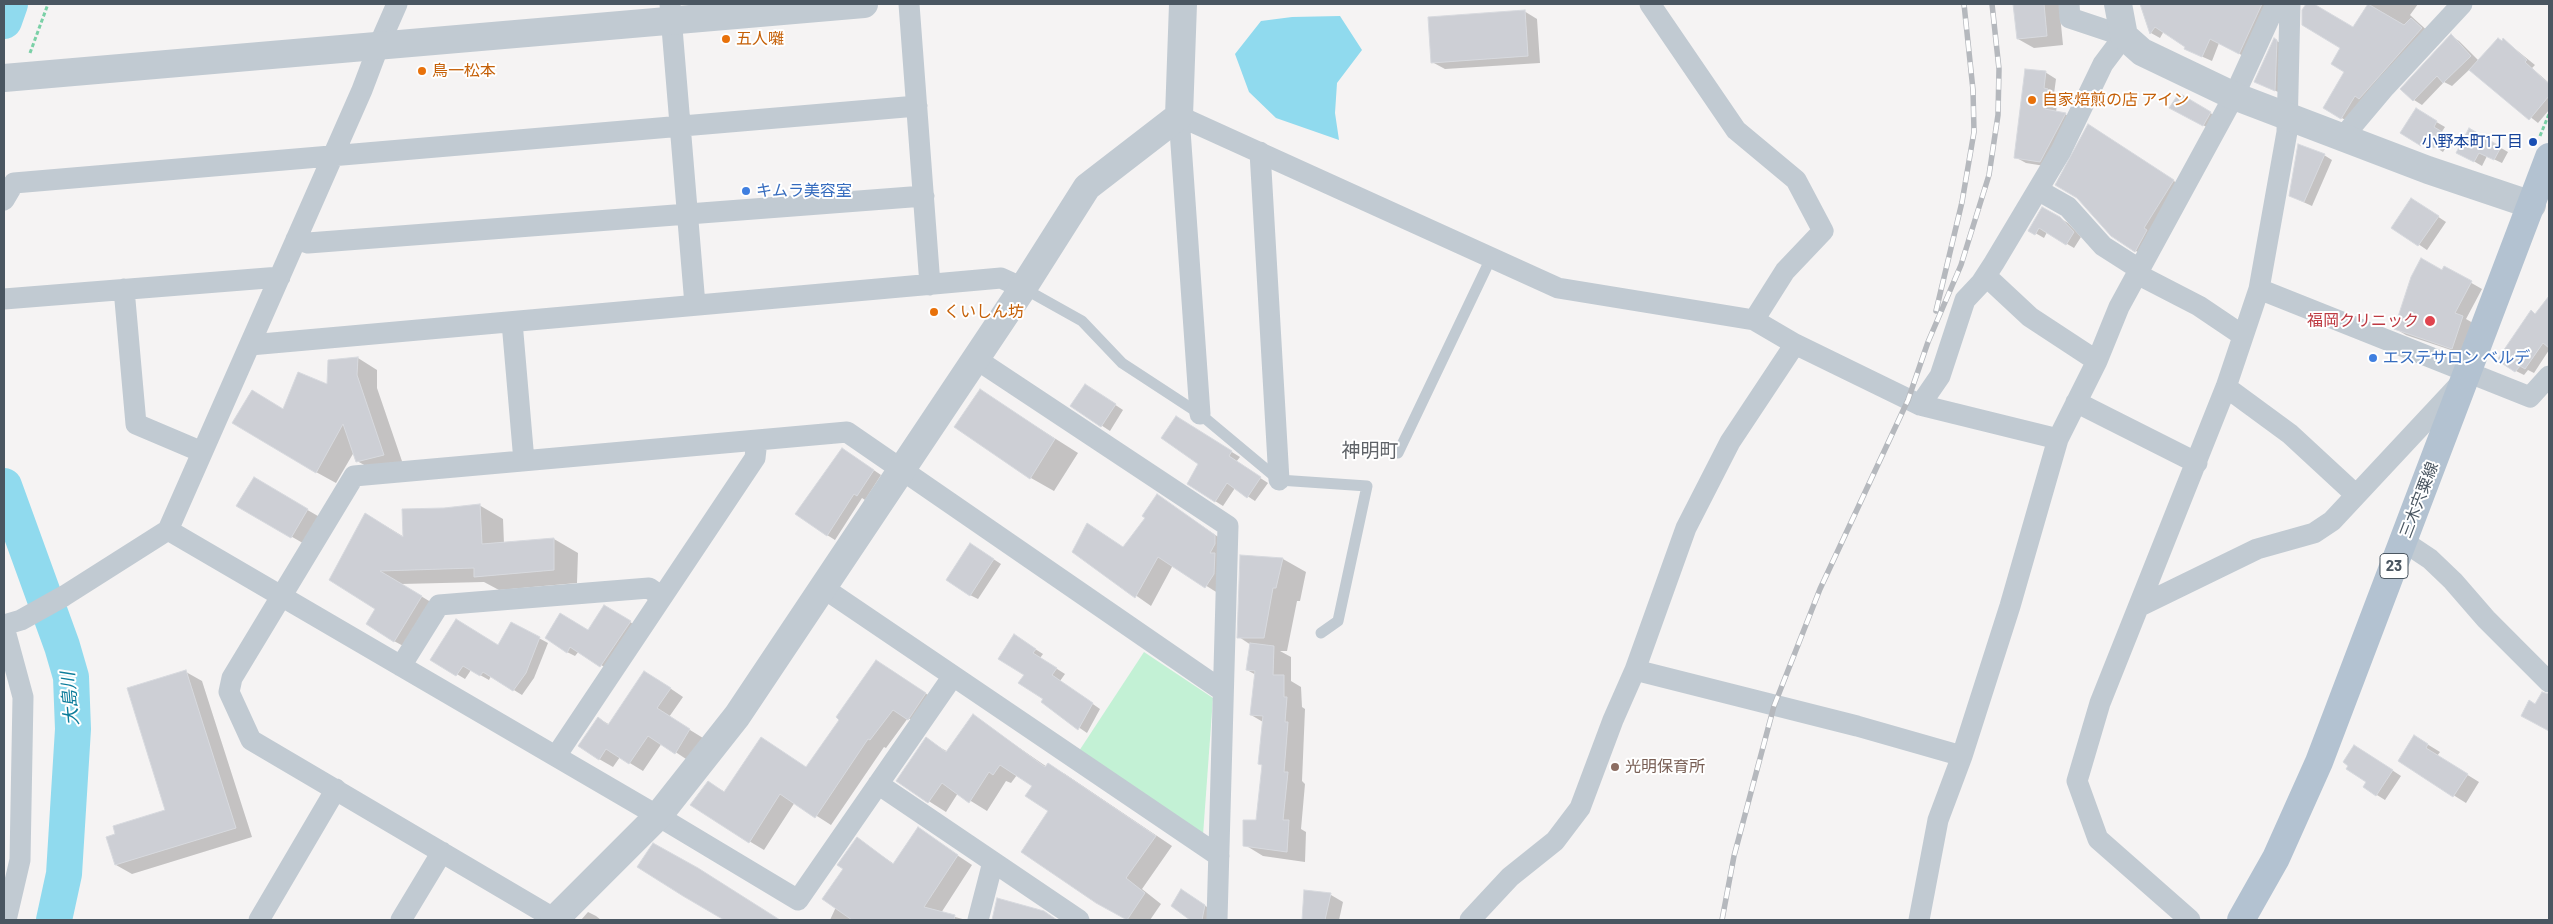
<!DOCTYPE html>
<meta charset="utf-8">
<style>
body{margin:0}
#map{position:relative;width:2553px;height:924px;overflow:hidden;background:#f5f3f3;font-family:Barlow,sans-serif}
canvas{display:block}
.frame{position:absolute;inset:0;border:5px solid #4a5661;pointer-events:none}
</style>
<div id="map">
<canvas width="2553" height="924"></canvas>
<div class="frame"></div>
</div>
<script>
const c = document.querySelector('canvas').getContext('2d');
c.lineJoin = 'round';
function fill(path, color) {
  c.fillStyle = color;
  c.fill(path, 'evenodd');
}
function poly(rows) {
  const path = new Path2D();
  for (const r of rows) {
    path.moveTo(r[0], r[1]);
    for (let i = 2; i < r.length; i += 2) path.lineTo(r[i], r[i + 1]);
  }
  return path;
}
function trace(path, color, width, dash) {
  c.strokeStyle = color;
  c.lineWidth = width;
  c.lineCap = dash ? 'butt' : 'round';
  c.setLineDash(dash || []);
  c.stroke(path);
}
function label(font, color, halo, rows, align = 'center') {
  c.font = font + ' Barlow,"Noto Sans JP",sans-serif';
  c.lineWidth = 4;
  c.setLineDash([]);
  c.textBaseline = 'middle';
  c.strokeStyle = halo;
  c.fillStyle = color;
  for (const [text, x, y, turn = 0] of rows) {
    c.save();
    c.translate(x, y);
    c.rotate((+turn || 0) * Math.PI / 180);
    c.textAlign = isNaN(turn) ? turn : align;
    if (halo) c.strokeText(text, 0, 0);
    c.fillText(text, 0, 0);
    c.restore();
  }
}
const green = poly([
 [1144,652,1213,698,1203,835,1079,751]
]);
const water = poly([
 [1340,16,1362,50,1337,83,1335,113,1339,140,1276,118,1249,92,1235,54,1261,21,1292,17]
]);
const shadow = poly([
 [2014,4,2059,4,2063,45,2034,48,2018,39],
 [2142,4,2274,4,2249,59,2219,43,2212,61,2194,53,2164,31,2160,38,2151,33],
 [2308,4,2312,4,2353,28,2368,4,2418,4,2410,15,2431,34,2352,124,2325,108,2346,72,2342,48,2304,11],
 [1524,11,1537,19,1540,63,1445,69,1432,62],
 [2451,36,2459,41,2479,61,2504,40,2535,65,2532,68,2549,83,2549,110,2538,123,2470,69,2452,86,2444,82,2422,105,2414,100],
 [2275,40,2284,45,2283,94,2264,86],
 [2045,72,2056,79,2054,94,2058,97,2056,112,2065,114,2076,120,2051,167,2026,163,2015,157],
 [2179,94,2217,117,2210,129,2171,107],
 [2416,110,2445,127,2441,133,2451,139,2443,152,2432,145,2429,150,2402,133],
 [2089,125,2189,191,2152,260,2136,251],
 [2470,130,2508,152,2502,163,2487,156,2482,166,2458,152],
 [2324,155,2332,160,2312,206,2290,196],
 [2419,204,2446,222,2427,250,2393,227],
 [2043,208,2068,223,2081,237,2074,248,2047,232,2044,238,2030,230],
 [2445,268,2482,289,2466,319,2473,323,2463,354,2406,335,2396,329],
 [2549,299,2549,350,2534,373,2528,370,2524,375,2516,371,2536,315],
 [358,358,377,370,377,388,404,467,377,472,357,461,354,452,336,483,316,472,284,410,328,386],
 [1093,390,1123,410,1110,431,1072,406],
 [980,391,1078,453,1054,491,1031,478],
 [1185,423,1240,457,1236,462,1268,483,1255,501,1235,488,1223,506,1215,501],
 [850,454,881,475,865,500,862,498,835,540,827,535],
 [254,479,330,523,315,550,238,506],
 [1158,496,1230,545,1221,595,1173,565,1151,606,1074,552,1124,548,1146,518],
 [479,505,503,519,504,544,554,539,578,553,577,583,499,590,484,582,401,584,444,610,418,654,394,641,377,608,366,514,404,537,444,510],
 [978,549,1001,564,978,599,970,595],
 [1241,556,1283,559,1306,572,1300,601,1297,601,1287,651,1280,651,1291,657,1291,681,1301,687,1302,707,1305,709,1302,781,1305,784,1301,829,1306,832,1305,862,1263,856,1245,845,1257,822,1263,765,1263,722,1251,715,1256,675,1247,670,1251,645,1239,637],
 [605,606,638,627,609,670,579,651,575,656,567,652,560,614,589,631],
 [511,623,548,643,534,678,522,695,491,676,489,680,471,670,465,679,432,659,498,647],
 [1021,640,1043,654,1040,658,1065,674,1060,681,1100,709,1087,733,1042,702,1045,699,1026,674],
 [891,670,940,703,923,727,908,718,886,748,884,747,831,825,795,802,764,850,749,841,709,783,725,792,807,768],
 [186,672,202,681,252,837,132,874,116,865,117,834,167,810],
 [658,680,683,697,669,717,703,738,689,761,662,743,643,771,620,757,613,767,599,759,598,718,610,725],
 [973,716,1047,767,1048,765,1065,774,1172,846,1142,889,1161,904,1150,920,1127,920,1023,851,1050,811,1034,786,1017,775,1011,783,1006,781,987,811,958,793,946,812,897,781,926,739,948,752],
 [2427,744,2440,752,2437,756,2479,782,2466,803,2399,761],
 [2363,751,2401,776,2385,800,2364,787,2368,781],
 [918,829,972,865,941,913,966,920,830,920,836,907,845,869,857,839,894,864],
 [713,878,779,920,727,920,671,886],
 [1305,892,1331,895,1343,902,1339,920,1304,920],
 [1189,895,1213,911,1212,920,1192,920,1172,906],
 [998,900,1050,917,1049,920,993,920],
 [588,912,596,916,601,920,581,920]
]);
const river = poly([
 [4,21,10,4],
 [4,486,62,646,71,677,73,729,64,874,54,920]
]);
const building = poly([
 [2013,4,2044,4,2047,36,2017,39,2013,4],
 [2140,4,2262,4,2239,54,2210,39,2202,57,2184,49,2185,47,2155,27,2150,34,2140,4],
 [2306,4,2314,4,2353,27,2368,4,2404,25,2411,18,2422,28,2359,99,2355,96,2341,119,2323,108,2344,72,2331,64,2340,48,2302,25,2302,10,2306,4],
 [1525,10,1528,56,1431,63,1428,17,1525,10],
 [2451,34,2471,56,2443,83,2437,76,2413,101,2400,89,2451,34],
 [2274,38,2277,40,2275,91,2254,82,2274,38],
 [2498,38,2502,41,2503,38,2527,60,2525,62,2549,84,2549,96,2529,120,2469,70,2498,38],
 [2025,69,2046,71,2044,88,2048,89,2045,109,2066,113,2040,162,2014,158,2025,69],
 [2179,93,2211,112,2203,126,2169,108,2179,93],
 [2416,108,2437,121,2434,127,2444,133,2434,148,2423,141,2421,146,2400,133,2416,108],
 [2088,124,2174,180,2144,228,2147,230,2135,252,2111,236,2077,198,2055,185,2088,124],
 [2469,128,2501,147,2494,160,2479,153,2474,162,2456,153,2469,128],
 [2298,144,2325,154,2304,202,2289,196,2298,144],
 [2411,198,2439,216,2418,246,2391,228,2411,198],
 [2042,207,2060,217,2074,232,2066,245,2039,228,2035,235,2028,231,2042,207],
 [2421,258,2442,270,2444,266,2472,281,2455,313,2463,316,2452,349,2394,329,2411,277,2421,258],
 [2549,296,2549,348,2543,343,2525,369,2520,366,2515,372,2497,360,2531,310,2535,314,2549,296],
 [358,357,357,375,384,455,356,462,343,424,316,473,232,423,252,390,283,409,298,372,327,384,328,360,358,357],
 [1085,384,1116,404,1101,427,1070,406,1085,384],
 [980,389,1055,439,1030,479,954,427,980,389],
 [1176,416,1232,451,1229,456,1261,477,1247,498,1227,483,1215,502,1187,484,1198,464,1161,438,1176,416],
 [842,448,874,470,857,496,854,494,827,536,795,514,842,448],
 [254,477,308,509,291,538,236,506,254,477],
 [1157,494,1215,535,1215,544,1210,553,1215,553,1214,574,1205,588,1158,557,1135,598,1072,552,1087,523,1123,547,1145,518,1142,516,1157,494],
 [480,504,482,544,554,538,554,570,474,577,474,568,380,571,422,596,394,642,366,624,375,609,329,580,365,513,403,537,402,509,444,508,480,504],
 [970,543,994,559,970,596,946,580,970,543],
 [1240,555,1283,558,1276,588,1273,588,1264,638,1237,638,1240,555],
 [604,605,631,621,600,667,570,647,567,653,545,638,560,613,588,630,604,605],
 [456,619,498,645,511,622,540,637,526,673,513,691,483,672,480,676,463,666,456,676,430,660,456,619],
 [1014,634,1036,649,1033,653,1057,668,1052,675,1093,703,1078,730,1041,702,1043,699,1018,683,1024,675,998,659,1014,634],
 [1250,643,1274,646,1273,675,1284,675,1284,697,1287,697,1285,722,1288,722,1284,772,1288,772,1283,820,1289,820,1287,852,1243,846,1243,820,1256,820,1262,765,1258,764,1263,716,1250,715,1255,671,1246,670,1250,643],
 [876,660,926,693,908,720,893,710,870,740,868,739,815,818,780,794,749,843,690,805,708,781,724,792,761,737,806,767,839,720,836,717,876,660],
 [186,670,236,828,115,865,106,837,115,834,113,826,165,810,127,688,186,670],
 [644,671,671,688,657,708,690,729,675,754,648,736,629,764,606,749,599,760,578,746,598,717,608,725,644,671],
 [2542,692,2549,694,2549,731,2521,716,2529,700,2535,704,2542,692],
 [973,714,1045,767,1048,763,1156,836,1126,878,1145,893,1127,920,1096,903,1021,852,1048,811,1025,796,1032,786,1000,765,993,775,989,772,969,803,942,783,928,803,896,781,926,737,946,752,973,714],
 [2414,735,2428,744,2426,748,2468,774,2453,797,2398,761,2414,735],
 [2354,745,2393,770,2376,796,2363,787,2366,782,2346,769,2348,766,2343,762,2354,745],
 [918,827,958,855,924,907,955,915,954,920,852,920,822,899,843,869,837,865,857,837,893,864,918,827],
 [653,843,698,868,780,920,724,920,683,896,637,867,653,843],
 [1181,889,1205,905,1202,920,1190,920,1171,906,1181,889],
 [1304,890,1331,893,1325,920,1302,920,1304,890],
 [997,898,1044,911,1057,920,992,920,997,898]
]);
const path = poly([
 [30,53,48,4],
 [2540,136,2549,114]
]);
const service = poly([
 [1023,288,1082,321,1122,363,1200,414,1279,480,1367,486,1338,621,1321,633],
 [1398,453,1491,258]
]);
const minor = poly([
 [670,4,695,305],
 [909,4,930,285],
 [1650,4,1736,130,1796,180,1823,231,1785,271,1754,320],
 [2342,138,2385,87,2462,4],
 [1260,152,1279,480],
 [2038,190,2068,207,2103,246,2139,269],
 [4,200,14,183,917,106],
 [296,239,308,243,924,196],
 [2137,274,2199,306,2242,335],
 [1986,276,2030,317,2097,361],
 [124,289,136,424,202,452],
 [2259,289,2530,397,2549,376],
 [4,299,280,277],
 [512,322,524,461],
 [250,345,1001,278,1023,288],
 [976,359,1228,526,1217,920],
 [2226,387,2290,434,2356,495],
 [2076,402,2197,463],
 [1920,405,1940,376,1965,300,1981,283,1994,263,2061,151,2103,64,2124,36,2070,18,2069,4],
 [1200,414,1179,116,1558,288,1754,320,1795,344,1920,405,2058,439],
 [168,530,658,816,798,900,953,676],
 [2403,541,2430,559,2453,581,2486,619,2549,682],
 [822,587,1219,856],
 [2140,606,2257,549,2314,533,2332,521,2459,385],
 [4,625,21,620,64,596,168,530,362,90,379,45,397,4],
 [4,627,23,697,20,860,6,920],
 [401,666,439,605,649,588,662,597],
 [1635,670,1857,726,1962,756],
 [556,756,755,458,757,440],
 [878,784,1079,920],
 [555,919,251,740,229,692,232,678,354,476,847,432,1223,691],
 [259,920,336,789],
 [401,920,442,852],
 [978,920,993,862],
 [1470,920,1510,877,1555,841,1580,808,1613,720,1635,670,1686,528,1730,442,1795,344],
 [1919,920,1938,820,1962,756,2010,606,2058,439,2097,361,2119,307,2234,96,2276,4],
 [2190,920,2098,839,2077,781,2100,703,2226,387,2259,289,2287,132,2290,4]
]);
const tertiary = poly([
 [2118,4,2124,36,2142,52,2234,96,2428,170,2532,205],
 [4,78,864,4],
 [554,920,658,816,737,716,1023,288,1087,187,1179,116,1183,4]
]);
const primary = poly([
 [2241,920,2276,858,2319,762,2549,157]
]);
const rail = poly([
 [1936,311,1962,202,1974,132,1973,90,1964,4],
 [1722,920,1734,856,1774,706,1820,589,1908,400,1928,342,1961,265,1989,175,1998,115,1999,69,1992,4]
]);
const markers = [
 [726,39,5,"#e8710a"],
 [422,71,5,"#e8710a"],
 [2032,100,5,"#e8710a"],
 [2533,142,5,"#1a4fb4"],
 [746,191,5,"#3f7fe0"],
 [934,312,5,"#e8710a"],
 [2430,321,6,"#e0444e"],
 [2373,358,5,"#3f7fe0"],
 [1615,767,5,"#8d6e63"]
];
const shields = [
 [2394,566,28]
];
const shieldNames = [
 ["23",2394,566]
];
const foodNames = [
 ["五人囃",736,39],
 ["鳥一松本",432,71],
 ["自家焙煎の店 アイン",2042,100],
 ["くいしん坊",944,312]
];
const transitNames = [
 ["小野本町1丁目",2523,142]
];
const shopNames = [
 ["キムラ美容室",756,191],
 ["エステサロン ベルデ",2383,358]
];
const healthNames = [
 ["福岡クリニック",2419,321]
];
const streetNames = [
 ["三木宍粟線",2419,500,-69]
];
const educationNames = [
 ["光明保育所",1625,767]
];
const waterNames = [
 ["大島川",70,699,-95]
];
const quarterNames = [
 ["神明町",1370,451]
];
fill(green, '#c3f1d5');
fill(water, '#90daee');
fill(shadow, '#0003');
trace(river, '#90daee', 36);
fill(building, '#cdcfd5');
trace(building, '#d7d9de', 1);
trace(path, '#7ad0a6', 3, [4, 2.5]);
trace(service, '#c1cad2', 11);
trace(minor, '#c1cad2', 21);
trace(tertiary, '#c1cad2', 28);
trace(primary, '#b3c2d1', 28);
trace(rail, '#b5b8bd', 5.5);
trace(rail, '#fff', 4, [11]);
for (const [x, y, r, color] of markers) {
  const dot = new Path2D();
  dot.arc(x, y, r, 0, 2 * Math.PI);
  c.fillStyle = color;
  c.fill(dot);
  trace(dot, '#fff', 2);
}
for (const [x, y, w] of shields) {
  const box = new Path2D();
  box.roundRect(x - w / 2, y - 12.5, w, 25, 4);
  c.fillStyle = '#fff';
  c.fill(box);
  trace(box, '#4a5661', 1);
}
label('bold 15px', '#4a5661', null, shieldNames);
label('16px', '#c56008', '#fff', foodNames, 'left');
label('16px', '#164399', '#fff', transitNames, 'right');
label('16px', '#366cbe', '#fff', shopNames, 'left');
label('16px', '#be3a42', '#fff', healthNames, 'right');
label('16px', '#4a5661', '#fff', streetNames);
label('16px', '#785e54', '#fff', educationNames, 'left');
label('italic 18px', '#0c7c9b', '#fff', waterNames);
label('19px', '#5f6368', '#fff', quarterNames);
</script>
